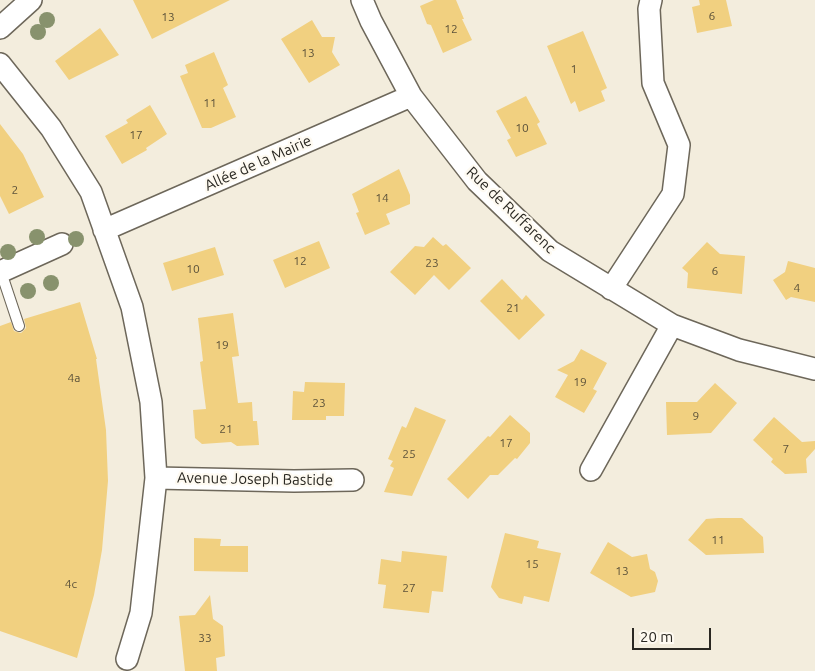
<!DOCTYPE html>
<meta charset="utf-8">
<style>
body{margin:0}
#map{position:relative;width:815px;height:671px;overflow:hidden;background:#f3eddd;font-family:Ubuntu,sans-serif}
canvas{display:block}
.scale{position:absolute;left:632px;top:628px;width:79px;height:22px;box-sizing:border-box;border:2px solid #2a2822;border-top:0;padding-left:6px;font-size:15px;line-height:18px;white-space:nowrap;color:#2a2822;-webkit-text-stroke:4px #fefaf1;paint-order:stroke}
</style>
<div id="map">
<canvas width="815" height="671"></canvas>
<div class="scale">20 m</div>
</div>
<script>
const c = document.querySelector('canvas').getContext('2d');
c.lineJoin = 'round';
function fill(path, color) {
  c.fillStyle = color;
  c.fill(path, 'evenodd');
}
function poly(rows) {
  const path = new Path2D();
  for (const r of rows) {
    path.moveTo(r[0], r[1]);
    for (let i = 2; i < r.length; i += 2) path.lineTo(r[i], r[i + 1]);
  }
  return path;
}
function trace(path, color, width, dash) {
  c.strokeStyle = color;
  c.lineWidth = width;
  c.lineCap = dash ? 'butt' : 'round';
  c.setLineDash(dash || []);
  c.stroke(path);
}
function label(font, color, halo, rows, align = 'center') {
  c.font = font + ' Ubuntu,sans-serif';
  c.lineWidth = 4.5;
  c.setLineDash([]);
  c.textBaseline = 'middle';
  c.strokeStyle = halo;
  c.fillStyle = color;
  for (const [text, x, y, turn = 0] of rows) {
    c.save();
    c.translate(x, y);
    c.rotate((+turn || 0) * Math.PI / 180);
    c.textAlign = isNaN(turn) ? turn : align;
    if (halo) c.strokeText(text, 0, 0);
    c.fillText(text, 0, 0);
    c.restore();
  }
}
const building = poly([
 [133,0,230,0,152,39],
 [434,0,456,0,464,19,462,19,472,40,443,53,431,25,427,24,420,6],
 [699,0,726,0,732,26,697,33,692,7,700,5],
 [312,20,322,37,335,37,332,52,340,65,309,83,281,39],
 [100,28,119,55,69,80,55,61],
 [583,31,607,88,601,91,605,101,579,112,575,101,571,104,547,46],
 [214,52,228,85,223,88,236,117,211,128,202,128,180,76,188,73,185,65],
 [526,96,540,122,537,124,547,144,516,157,507,140,511,138,496,111],
 [150,105,167,134,146,148,147,150,122,164,105,136,128,123,126,120],
 [0,124,23,154,44,197,9,214,0,196],
 [399,169,410,195,410,204,386,214,390,224,365,235,356,213,359,212,352,194],
 [433,237,443,246,446,244,471,268,449,290,434,275,415,295,390,272,415,246,424,247],
 [319,241,330,268,285,288,273,260],
 [707,242,720,254,745,256,742,294,687,288,688,273,682,268],
 [215,247,224,275,172,291,163,263],
 [788,261,815,268,815,302,791,297,786,300,773,280,785,272],
 [502,279,522,300,526,295,545,315,519,340,480,301],
 [80,302,97,359,96,359,106,430,108,481,102,550,94,595,77,658,0,631,0,326,11,322,14,331,21,333,26,328,24,319],
 [233,313,239,356,232,357,238,403,252,402,253,421,257,421,259,445,237,446,231,442,202,444,195,438,193,410,206,409,200,362,203,361,198,318],
 [581,349,607,363,593,389,597,391,584,413,555,397,568,375,557,370,574,361],
 [305,382,345,383,344,416,326,416,326,420,292,420,293,391,304,392],
 [715,383,737,403,711,433,667,435,666,402,697,402],
 [415,407,446,420,412,496,384,492,394,468,390,466,393,461,388,459,402,426,406,428],
 [510,415,530,433,530,443,517,459,515,458,498,475,490,475,468,499,447,479,488,436,490,437],
 [774,417,802,442,815,441,815,449,806,459,807,473,785,474,771,462,773,459,753,440],
 [718,518,742,518,763,537,764,553,706,555,688,540,706,519],
 [505,533,539,541,537,548,561,553,549,602,524,596,522,604,499,598,491,587],
 [194,538,221,539,220,546,248,546,248,572,194,571],
 [608,542,632,557,647,554,650,569,655,572,658,581,655,592,631,597,590,573],
 [402,551,447,556,443,592,432,591,429,613,383,608,386,585,378,584,381,559,401,562],
 [210,595,213,619,223,626,225,656,216,658,217,671,185,671,179,616,195,615]
]);
const lane = poly([
 [1,272,19,326]
]);
const street = poly([
 [362,0,371,21,411,96,477,181,550,251,672,325,739,350,815,369],
 [0,28,31,0],
 [0,64,51,128,91,192,132,307,151,402,156,478,141,613,127,659],
 [104,230,411,96],
 [0,272,62,244],
 [611,289,673,194,679,145,653,83,649,9,651,0],
 [591,470,672,325],
 [156,478,294,481,353,480]
]);
const trees = [
 [47,20],
 [38,32],
 [37,237],
 [76,239],
 [8,252],
 [51,283],
 [28,291]
];
const numberNames = [
 ["6",712,16],
 ["13",168,17],
 ["12",451,29],
 ["13",308,53],
 ["1",574,69],
 ["11",210,103],
 ["10",522,128],
 ["17",136,135],
 ["2",15,190],
 ["14",382,198],
 ["12",300,261],
 ["23",432,263],
 ["10",193,269],
 ["6",715,271],
 ["4",797,288],
 ["21",513,308],
 ["19",222,345],
 ["4a",74,378],
 ["19",580,382],
 ["23",319,403],
 ["9",696,416],
 ["21",226,429],
 ["17",506,443],
 ["7",786,449],
 ["25",409,454],
 ["11",718,540],
 ["15",532,564],
 ["13",622,571],
 ["4c",71,584],
 ["27",409,588],
 ["33",205,638]
];
const streetNames = [
 ["Allée de la Mairie",258,163,-24],
 ["Rue de Ruffarenc",511,210,44],
 ["Avenue Joseph Bastide",255,479,1]
];
fill(building, '#f1d080');
trace(lane, '#6d675a', 12);
trace(street, '#6d675a', 24);
trace(lane, '#fff', 10);
trace(street, '#fff', 21);
c.fillStyle = '#88926d';
for (const [x, y] of trees) {
  c.beginPath();
  c.arc(x, y, 8, 0, 2 * Math.PI);
  c.fill();
}
label('12px', '#5c523a', null, numberNames);
label('15px', '#2a2822', '#fefaf1', streetNames);
</script>
